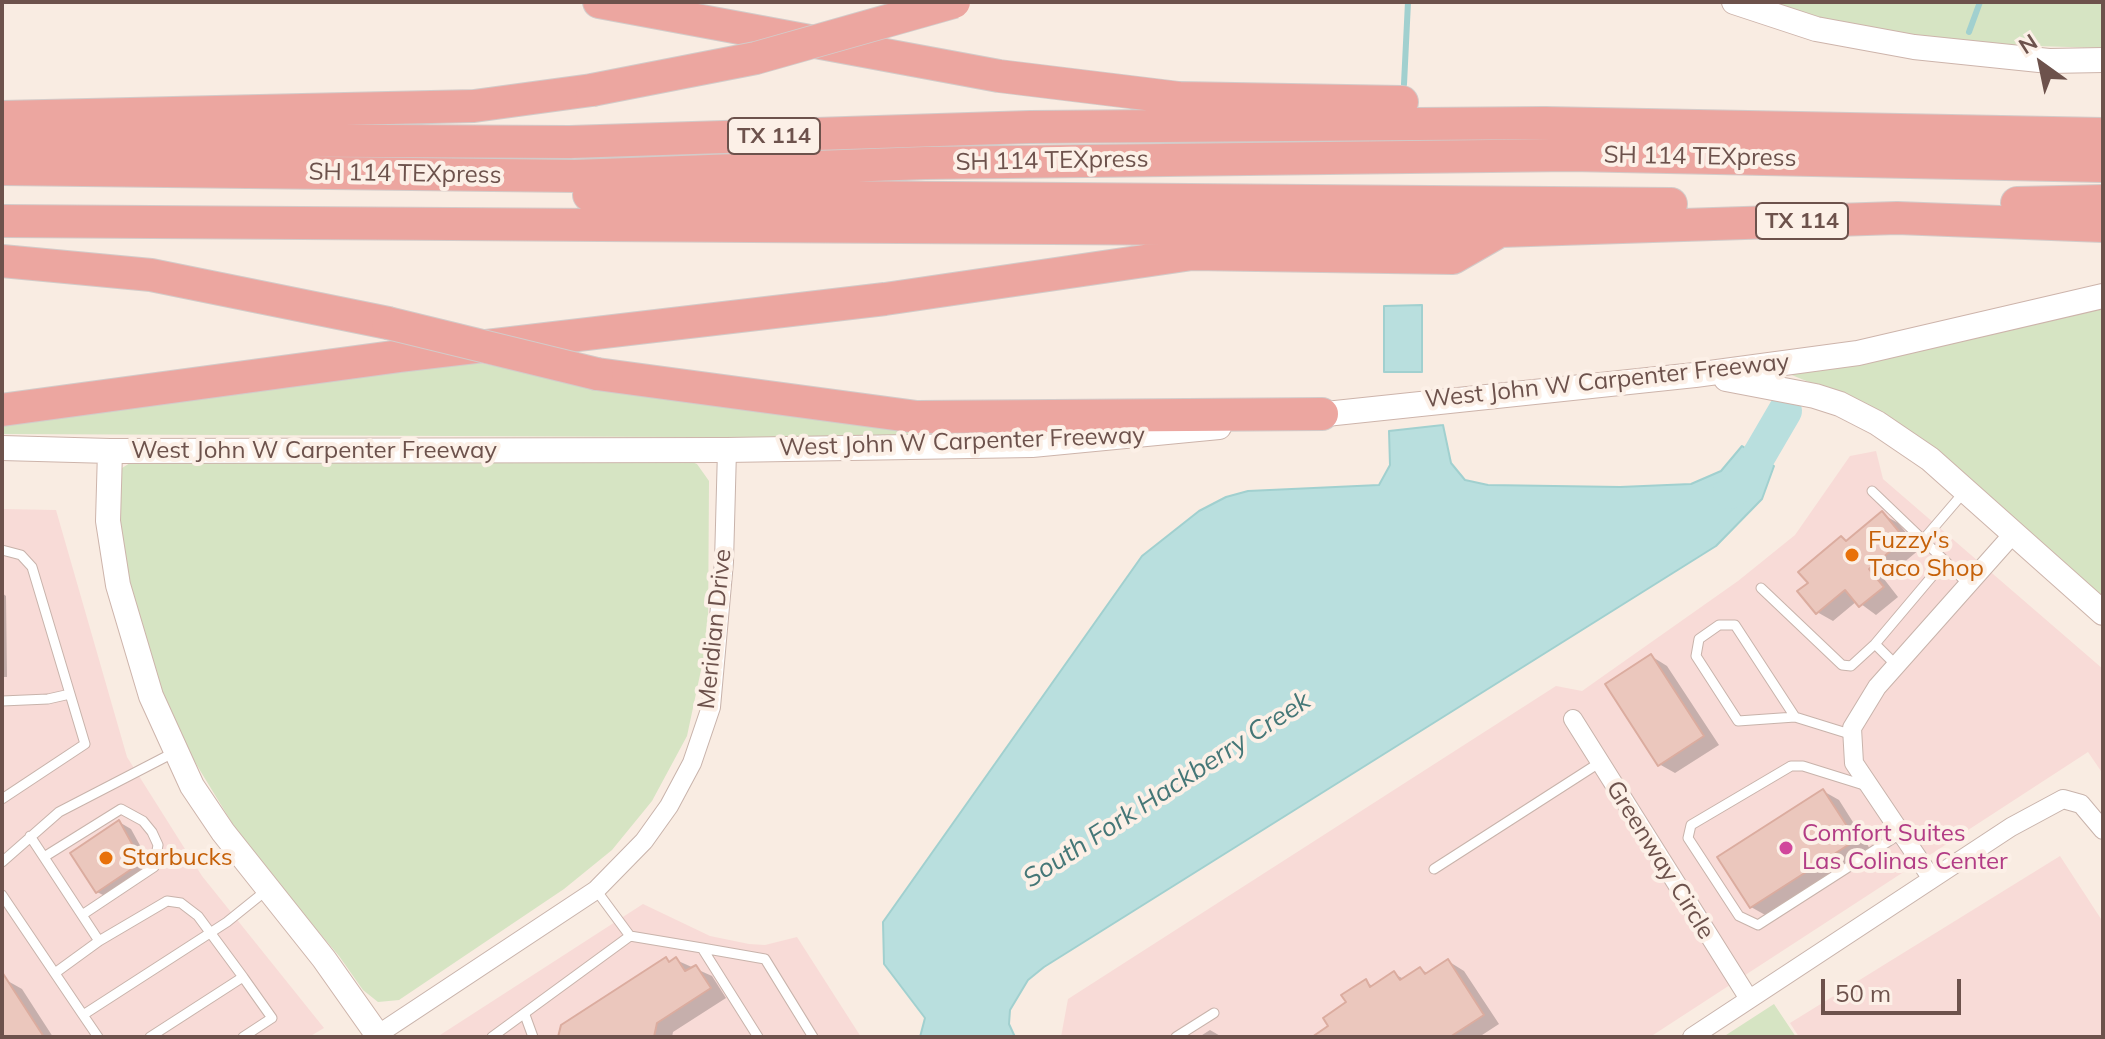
<!DOCTYPE html>
<style>
body{margin:0}
#map{position:relative;width:2105px;height:1039px;overflow:hidden;background:#f9ece2;font-family:Mulish,sans-serif}
canvas{display:block}
.frame{position:absolute;inset:0;border:4px solid #6d524c;pointer-events:none}
.north{position:absolute;left:2001px;top:24px;width:80px;height:80px;-webkit-text-stroke:6px #fcf0e7;paint-order:stroke;rotate:327deg;font-size:22px;font-weight:700;line-height:32px;text-align:center;color:#6d524c}
.north::after{content:'';display:block;margin:auto;width:28px;height:36px;background:#6d524c;clip-path:polygon(50% 0,100% 100%,50% 72%,0 100%)}
.scale{position:absolute;left:1821px;top:979px;width:140px;height:36px;box-sizing:border-box;border:4px solid #6d524c;border-top:0;padding-left:10px;font-size:24px;line-height:28px;white-space:nowrap;color:#6d524c;-webkit-text-stroke:6px #fcf0e7;paint-order:stroke}
</style>
<div id="map">
<canvas width="2105" height="1039"></canvas>
<div class="frame"></div>
<div class="north">N</div>
<div class="scale">50 m</div>
</div>
<script>
const c = document.querySelector('canvas').getContext('2d');
c.lineJoin = 'round';
function fill(path, color) {
  c.fillStyle = color;
  c.fill(path, 'evenodd');
}
function poly(rows) {
  const path = new Path2D();
  for (const r of rows) {
    path.moveTo(r[0], r[1]);
    for (let i = 2; i < r.length; i += 2) path.lineTo(r[i], r[i + 1]);
  }
  return path;
}
function trace(path, color, width, dash) {
  c.strokeStyle = color;
  c.lineWidth = width;
  c.lineCap = dash ? 'butt' : 'round';
  c.setLineDash(dash || []);
  c.stroke(path);
}
function label(font, color, halo, rows, align = 'center') {
  c.font = font + ' Mulish,sans-serif';
  c.lineWidth = 8;
  c.setLineDash([]);
  c.textBaseline = 'middle';
  c.strokeStyle = halo;
  c.fillStyle = color;
  for (const [text, x, y, turn = 0] of rows) {
    c.save();
    c.translate(x, y);
    c.rotate((+turn || 0) * Math.PI / 180);
    c.textAlign = isNaN(turn) ? turn : align;
    if (halo) c.strokeText(text, 0, 0);
    c.fillText(text, 0, 0);
    c.restore();
  }
}
const commercial = poly([
 [1876,451,1883,479,2103,669,2103,774,2088,752,1650,1037,1061,1037,1068,999,1556,686,1582,691,1738,581,1795,535,1850,456],
 [2,509,56,510,127,757,202,876,324,1028,309,1037,2,1037],
 [2060,856,2103,922,2103,1037,1799,1037,1790,1023],
 [643,904,710,936,749,944,765,945,797,937,861,1037,437,1037]
]);
const green = poly([
 [1761,2,2103,2,2103,48,2000,45,1920,36,1809,15],
 [2103,309,2103,601,1908,429,1869,406,1789,374],
 [471,361,597,388,1091,431,896,438,2,434,2,425],
 [685,459,697,464,709,481,708,637,687,736,652,801,612,850,564,889,399,1000,378,1002,363,990,339,956,246,846,187,749,160,687,132,600,116,515,122,468,130,463],
 [1774,1004,1796,1037,1723,1037]
]);
const water = poly([
 [1422,305,1422,372,1384,372,1384,306,1422,305],
 [1443,425,1451,463,1465,480,1488,485,1620,487,1691,484,1721,471,1742,446,1774,466,1762,499,1716,546,1044,967,1028,980,1010,1010,1009,1024,1015,1037,920,1037,925,1018,884,964,883,922,1142,556,1199,511,1226,497,1248,491,1379,485,1390,465,1389,431,1443,425]
]);
const shadow = poly([
 [1882,514,1898,523,1920,549,1884,579,1898,597,1876,615,1857,601,1833,621,1817,612,1811,583,1842,538,1848,542],
 [2,593,6,596,7,677,2,677],
 [1651,656,1667,666,1719,745,1675,773,1659,764],
 [1823,791,1839,800,1870,849,1767,916,1751,907],
 [119,822,131,829,153,869,109,898,97,892],
 [666,960,671,963,676,960,712,976,726,998,673,1032,672,1037,559,1037],
 [1448,961,1464,971,1499,1024,1479,1037,1316,1037,1331,1027,1366,982,1374,987,1394,974,1404,979,1420,969,1429,974],
 [6,980,22,989,53,1037,2,1037,2,982],
 [1210,1030,1222,1037,1199,1037]
]);
const stream = poly([
 [1969,32,1980,2],
 [1404,84,1408,2]
]);
const river = poly([
 [1730,492,1743,483,1785,411]
]);
const building = poly([
 [1882,511,1905,539,1869,569,1884,587,1859,607,1845,590,1816,614,1797,591,1808,583,1798,572,1841,536,1846,541,1882,511],
 [1651,654,1704,736,1658,766,1605,684,1651,654],
 [1823,789,1856,840,1750,908,1717,857,1823,789],
 [119,820,142,862,96,893,70,853,119,820],
 [666,957,669,962,676,957,685,971,696,965,711,988,657,1023,654,1037,558,1037,561,1025,666,957],
 [1448,959,1484,1015,1450,1037,1312,1037,1328,1026,1323,1018,1346,1002,1341,995,1366,979,1370,987,1394,971,1400,980,1420,967,1425,974,1448,959],
 [2,972,44,1037,2,1037,2,972]
]);
const lane = poly([
 [1872,491,1945,561],
 [1923,540,1965,491],
 [2,550,21,555,32,567,85,744,2,799],
 [1761,588,1842,665,1851,666,1875,644,1896,665],
 [1875,644,1945,561,1969,585],
 [2,701,48,699,70,694],
 [1795,717,1738,721,1696,656,1699,639,1719,625,1735,625,1795,717,1853,735],
 [1867,786,1803,766,1791,766,1691,825,1688,838,1739,916,1758,925,1903,832],
 [30,836,99,941,55,973],
 [44,857,121,809,143,821,152,832,158,845,154,867,82,915],
 [2,862,59,812,173,753],
 [1434,869,1599,763],
 [596,890,630,936,702,948,758,1037],
 [2,895,83,1015,227,922,268,889],
 [99,941,167,901,181,903,198,916,243,977,150,1037],
 [702,948,765,959,813,1037],
 [243,977,272,1018,243,1037],
 [83,1015,98,1037],
 [525,1015,533,1037],
 [492,1037,630,936],
 [1176,1037,1214,1013]
]);
const street = poly([
 [1573,719,1749,999],
 [1932,879,1854,763,1852,728,1877,687,2013,534],
 [374,1037,596,890,644,841,669,806,692,763,711,707,724,562,727,450],
 [1692,1037,2011,827,2063,799,2081,804,2103,830]
]);
const secondary = poly([
 [1734,2,1816,29,1914,47,2049,61,2103,60],
 [1726,379,1815,396,1840,404,1877,423,1930,459,2103,613],
 [1307,416,1695,375,1858,353,2103,296],
 [2,448,110,451,727,450,1032,445,1219,427],
 [110,451,108,521,118,585,151,696,192,786,223,832,324,959,379,1037]
]);
const highway = poly([
 [599,2,999,76,1179,98,1402,102],
 [2,117,474,106,592,90],
 [2,139,570,142,1030,127,1545,123,2103,134],
 [2,169,575,176,925,163,1571,155,2103,166],
 [589,195,1671,204],
 [2017,203,2103,201],
 [2,221,1500,231,1897,218,2103,226],
 [2,261,151,275,388,323],
 [597,374,917,417,1322,414],
 [2,410,400,356,885,299,1192,254,1453,258,1500,231]
]);
const highwayBridge = poly([
 [592,90,756,58,954,2],
 [388,323,597,374]
]);
const markers = [
 [1852,555,8,"#e8710a"],
 [1786,848,8,"#d1479c"],
 [106,858,8,"#e8710a"]
];
const shields = [
 [774,136,92],
 [1802,221,92]
];
const shieldNames = [
 ["TX 114",774,136],
 ["TX 114",1802,221]
];
const streetNames = [
 ["SH 114 TEXpress",1700,157,1],
 ["SH 114 TEXpress",1052,161,-1],
 ["SH 114 TEXpress",405,174,1],
 ["West John W Carpenter Freeway",1607,381,-6],
 ["West John W Carpenter Freeway",962,442,-2],
 ["West John W Carpenter Freeway",314,451],
 ["Meridian Drive",715,629,-84],
 ["Greenway Circle",1660,860,58]
];
const foodNames = [
 ["Fuzzy's",1868,541],
 ["Taco Shop",1868,569],
 ["Starbucks",122,858]
];
const hotelNames = [
 ["Comfort Suites",1802,834],
 ["Las Colinas Center",1802,862]
];
const waterNames = [
 ["South Fork Hackberry Creek",1167,790,-33]
];
fill(commercial, '#f8dbd7');
fill(green, '#d6e4c3');
fill(water, '#b9dfde');
trace(water, '#a1d0cf', 2);
fill(shadow, '#0003');
trace(stream, '#a1d0cf', 6);
trace(river, '#b9dfde', 34);
fill(building, '#ebc7bd');
trace(building, '#dbac9f', 2);
trace(lane, '#c8b3ab', 11);
trace(street, '#c8b3ab', 20);
trace(secondary, '#cdb4ab', 26);
trace(highway, '#d3cbc9', 34);
trace(lane, '#fff', 9);
trace(street, '#fff', 18);
trace(secondary, '#fff', 24);
trace(highway, '#eca6a0', 32);
trace(highwayBridge, '#d3cbc9', 34, []);
trace(highwayBridge, '#eca6a0', 32);
for (const [x, y, r, color] of markers) {
  const dot = new Path2D();
  dot.arc(x, y, r, 0, 2 * Math.PI);
  c.fillStyle = color;
  c.fill(dot);
  trace(dot, '#fcf0e7', 3);
}
for (const [x, y, w] of shields) {
  const box = new Path2D();
  box.roundRect(x - w / 2, y - 18, w, 36, 6);
  c.fillStyle = '#fcf0e7';
  c.fill(box);
  trace(box, '#6d524c', 2);
}
label('bold 22px', '#6d524c', null, shieldNames);
label('24px', '#6d524c', '#fcf0e7', streetNames);
label('24px', '#c56008', '#fcf0e7', foodNames, 'left');
label('24px', '#b23c85', '#fcf0e7', hotelNames, 'left');
label('italic 26px', '#457777', '#fcf0e7', waterNames);
</script>
